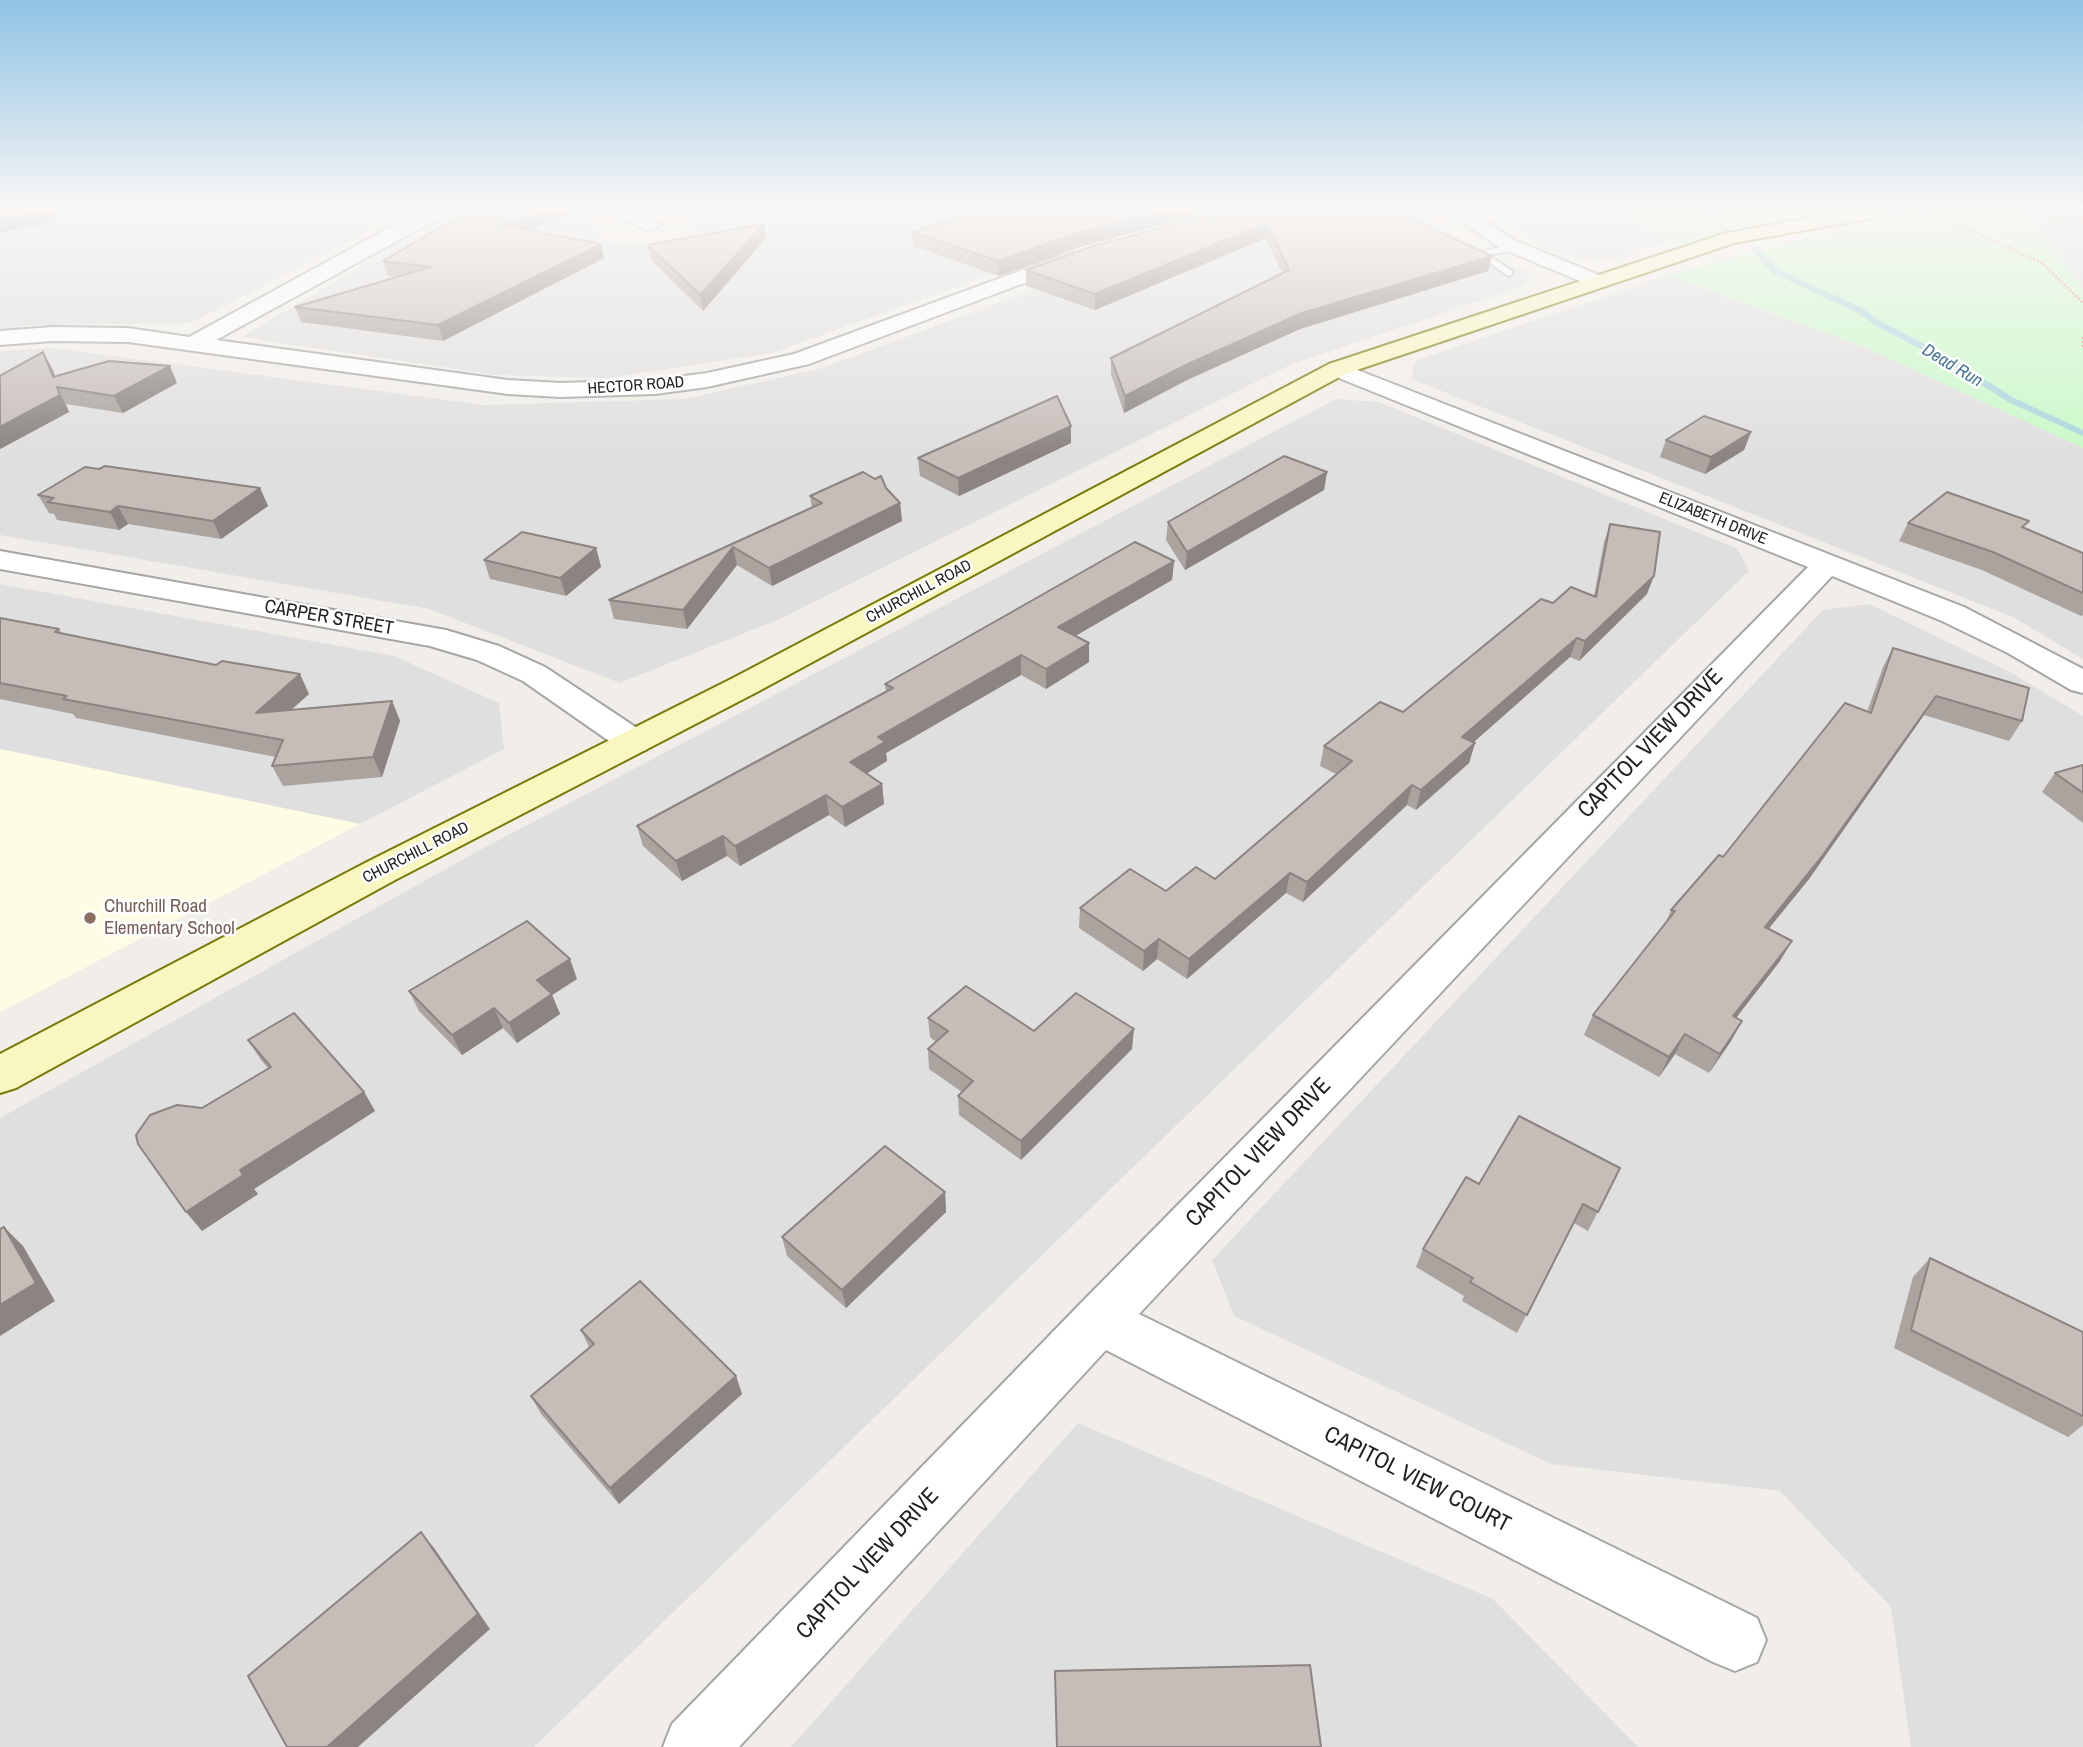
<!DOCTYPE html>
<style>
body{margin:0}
canvas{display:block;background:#f1eee9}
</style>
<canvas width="2083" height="1747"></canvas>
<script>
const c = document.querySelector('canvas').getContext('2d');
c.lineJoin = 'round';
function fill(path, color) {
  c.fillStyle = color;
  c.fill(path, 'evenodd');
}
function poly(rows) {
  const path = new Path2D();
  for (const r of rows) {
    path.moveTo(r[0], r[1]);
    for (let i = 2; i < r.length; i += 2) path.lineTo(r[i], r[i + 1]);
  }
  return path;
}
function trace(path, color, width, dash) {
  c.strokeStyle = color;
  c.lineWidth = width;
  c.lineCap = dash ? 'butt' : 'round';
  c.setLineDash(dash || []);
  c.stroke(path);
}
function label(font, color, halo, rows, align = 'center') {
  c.font = font + ' "Archivo Narrow",sans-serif';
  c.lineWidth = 5;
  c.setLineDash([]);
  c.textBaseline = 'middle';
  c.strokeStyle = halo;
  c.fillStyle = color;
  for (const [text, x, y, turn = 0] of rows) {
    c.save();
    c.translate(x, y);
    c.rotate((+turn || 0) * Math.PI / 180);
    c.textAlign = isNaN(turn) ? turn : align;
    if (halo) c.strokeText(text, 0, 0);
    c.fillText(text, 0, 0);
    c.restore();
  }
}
const residential = poly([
 [0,211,418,211,380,225,190,323,30,325,0,329],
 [479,211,572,211,588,219,605,241,636,245,671,241,696,229,696,218,662,211,1204,211,1087,240,772,353,607,378,496,375,241,337,406,239],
 [1301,211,1420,211,1470,247,1529,273,1525,286,1292,364,780,619,620,683,429,609,0,535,0,351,53,348,484,405,685,399,822,368,1138,251],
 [1485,211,1620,211,1669,241,1600,263,1551,251],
 [2022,211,2083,211,2083,293],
 [1669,275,1864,347,2083,448,2083,659,2013,617,1411,379,1415,361],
 [1336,399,1379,402,1738,549,1749,571,534,1747,0,1747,0,1118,478,851],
 [0,584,394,656,499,703,504,749,360,824,0,749],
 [1869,604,2010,672,2083,716,2083,1747,1911,1747,1891,1607,1780,1491,1551,1464,1234,1316,1212,1260,1823,610],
 [1078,1423,1493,1599,1638,1747,791,1747]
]);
const education = poly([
 [0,749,360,824,0,1012]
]);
const park = poly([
 [1620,211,1861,211,1682,245,1669,241],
 [1948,211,2025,211,2083,289,2083,448,1864,347,1669,275,1818,235]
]);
const stream = poly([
 [1706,211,1713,211,1718,222,1729,230,1729,232,1725,232,1713,224,1706,211],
 [1752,247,1758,247,1778,269,1862,308,1882,322,1950,357,2014,398,2083,430,2083,436,2008,402,1944,361,1876,326,1856,312,1772,273,1752,251,1752,247]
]);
const path = poly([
 [1910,213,1975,232,2042,263,2083,303],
 [2083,337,2083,347]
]);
const lane = poly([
 [1514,244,1518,245,1518,249,1489,255,1512,271,1512,275,1508,276,1475,253,1514,244]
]);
const street = poly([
 [426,211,452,211,216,340,508,380,561,383,655,380,707,373,794,354,1066,254,1073,252,1083,258,1080,262,809,364,707,387,655,394,561,397,508,394,128,342,52,341,0,345,0,331,52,327,128,328,189,337,398,223,426,211],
 [609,211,635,211,661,225,651,231,644,229,609,211],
 [1447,211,1469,211,1514,240,1606,278,1609,282,1606,286,1592,286,1500,248,1447,211],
 [1337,362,1964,607,2083,669,2083,693,2071,690,2008,653,1942,621,1832,576,1139,1314,1757,1618,1766,1640,1757,1662,1735,1671,1713,1662,1106,1350,739,1747,663,1747,672,1724,1081,1303,1808,567,1329,374,1325,369,1329,364,1337,362],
 [0,551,446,630,499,646,545,667,646,734,651,742,646,750,634,753,622,750,523,681,477,660,430,646,0,569,0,551]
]);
const secondary = poly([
 [1845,211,1887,211,1878,217,1734,243,1345,374,757,692,395,880,16,1088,0,1093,0,1054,367,862,733,678,1329,364,1723,234,1845,211]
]);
const wall = poly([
 [469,211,579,211,530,230,604,258,443,341,301,322,295,307,395,277,388,276,383,261],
 [762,211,789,211,785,216],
 [1225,211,1492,256,1488,271,1300,329,1187,380,1124,413,1111,374,1111,358,1282,273,1266,238,1095,310,1026,286,1026,270],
 [2043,211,2083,211,2083,224,2051,222],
 [764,224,766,238,703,311,651,260,648,245],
 [912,232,1077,248,999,276,913,246],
 [52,368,55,377,177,383,123,413,66,404,69,412,0,449],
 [1751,432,1744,450,1705,474,1660,457,1666,440],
 [1071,443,959,496,920,476,918,458],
 [1327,472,1324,490,1185,570,1166,540,1168,522],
 [260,488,268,506,221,539,128,524,119,530,57,520,54,514,49,513,38,495],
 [886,488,900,503,902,521,772,586,737,565,687,629,614,619,609,600,812,508,810,496],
 [1908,523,2025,528,2083,553,2083,615,2081,616,1982,570,1899,541],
 [1610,524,1647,594,1579,661,1570,657,1473,742,1475,743,1469,763,1416,810,1407,805,1303,902,1286,893,1187,979,1157,959,1143,971,1079,928,1080,908,1166,891,1215,879,1336,774,1320,766,1324,746,1403,712,1553,603,1594,596,1604,542],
 [596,548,601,567,566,596,490,579,484,560],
 [1174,561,1172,580,1075,636,1089,643,1089,662,1046,689,1021,675,886,753,887,761,867,773,882,784,884,804,845,827,829,815,740,866,727,856,682,881,643,846,637,826,886,692,885,684],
 [0,618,59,629,62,634,309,694,291,710,392,701,400,721,382,777,283,786,272,766,276,757,76,718,73,714,0,699],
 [1893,648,2022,721,2009,741,1924,715,1809,879,1768,928,1780,961,1736,1018,1742,1021,1731,1041,1709,1073,1675,1054,1659,1077,1584,1035,1593,1015,1665,924,1671,910,1867,712,1883,667],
 [2083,765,2083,823,2042,792,2055,773],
 [577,979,552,995,560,1014,517,1043,503,1028,462,1055,419,1011,409,991],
 [928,1018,1034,1031,1132,1049,1021,1160,959,1115,958,1096,962,1092,929,1069,928,1049,936,1042,930,1037],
 [248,1040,364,1092,375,1111,254,1189,258,1194,202,1231,202,1108,268,1068,261,1060],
 [1620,1168,1588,1231,1574,1223,1517,1333,1462,1301,1464,1296,1416,1267,1423,1249,1479,1184],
 [945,1192,946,1212,846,1308,787,1256,782,1237],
 [1930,1258,2083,1332,2083,1425,2068,1437,1894,1348,1913,1277],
 [581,1330,736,1376,742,1394,619,1504,541,1414,531,1396,589,1347]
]);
const shadedWall = poly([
 [27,211,76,211,54,217,56,221,0,233,0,217],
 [537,211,579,211,505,239,501,225],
 [1160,211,1213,211,1077,248,999,276,998,261,1077,233],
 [1267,223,1266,238,1095,310,1095,294],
 [764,224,766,238,703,311,700,295],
 [601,244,604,258,443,341,438,325],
 [1492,256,1488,271,1300,329,1187,380,1124,413,1125,396,1188,364,1302,313],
 [43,352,52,368,60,388,53,377],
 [170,366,177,383,123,413,114,396],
 [57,387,69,412,0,449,0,427],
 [1071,426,1071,443,959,496,958,478],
 [1751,432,1744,450,1705,474,1711,457],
 [1327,472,1324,490,1185,570,1187,552],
 [260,488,268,506,221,539,213,521],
 [900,503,902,521,772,586,769,568],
 [118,506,128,524,119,530,110,512],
 [733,547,737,565,687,629,683,610],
 [596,548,601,567,566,596,560,578],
 [1174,561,1172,580,1058,646,1058,627],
 [1654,576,1647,594,1579,661,1585,641],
 [1577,638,1570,657,1457,757,1462,737],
 [1089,643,1089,662,1046,689,1046,669],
 [1021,655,1021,675,886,753,887,761,853,782,850,762,878,737],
 [300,674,309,694,266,732,256,713],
 [1936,696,1924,715,1809,879,1754,947,1765,927],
 [392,701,400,721,382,777,373,757],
 [1475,743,1469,763,1416,810,1421,790],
 [882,784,884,804,845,827,842,807],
 [1412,785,1407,805,1303,902,1307,882],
 [826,795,829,815,740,866,735,846],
 [723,836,727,856,682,881,676,861],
 [1290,873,1286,893,1187,979,1189,959],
 [1159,939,1157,959,1143,971,1144,951],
 [1792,941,1780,961,1722,1036,1733,1016],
 [570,959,577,979,552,995,560,1014,517,1043,509,1023,537,980],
 [494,1008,503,1028,462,1055,452,1035],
 [1742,1021,1731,1041,1709,1073,1720,1054],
 [1134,1029,1132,1049,1021,1160,1021,1141],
 [1685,1034,1675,1054,1659,1077,1669,1057],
 [364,1092,375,1111,254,1189,258,1194,202,1231,186,1212,240,1170],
 [945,1192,946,1212,846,1308,842,1290],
 [4,1227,23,1246,55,1301,0,1336,0,1305],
 [736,1376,742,1394,619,1504,610,1488],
 [421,1532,434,1548,490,1629,358,1747,327,1747]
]);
const building = poly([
 [0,211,27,211,0,217,0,211],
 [469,211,537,211,501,225,601,244,438,325,295,307,431,267,383,261,469,211],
 [983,211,1160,211,1077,233,998,261,912,232,983,211],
 [1225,211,1394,211,1492,256,1302,313,1188,364,1125,396,1111,358,1289,270,1267,223,1095,294,1026,270,1093,246,1225,211],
 [764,224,700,295,648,245,764,224],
 [43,352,53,377,109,361,170,366,114,396,57,387,60,395,0,427,0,376,43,352],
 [1057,396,1071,426,958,478,918,458,1057,396],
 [1704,416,1751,432,1711,457,1666,440,1704,416],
 [1284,456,1327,472,1187,552,1168,522,1284,456],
 [105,466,260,488,213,521,118,506,110,512,47,502,54,498,38,495,85,467,99,469,105,466],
 [863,472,875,479,881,476,886,488,900,503,769,568,733,547,683,610,609,600,822,503,810,496,863,472],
 [1947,492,2029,521,2022,527,2083,553,2083,593,1993,552,1908,523,1947,492],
 [1610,524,1660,532,1654,576,1585,641,1577,638,1462,737,1475,743,1421,790,1412,785,1307,882,1290,873,1189,959,1159,939,1144,951,1080,908,1130,869,1166,891,1196,867,1215,879,1352,761,1324,746,1380,702,1403,712,1541,599,1553,603,1571,587,1596,597,1610,524],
 [522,532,596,548,560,578,484,560,522,532],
 [1135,542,1174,561,1058,627,1089,643,1046,669,1021,655,878,737,885,742,850,762,882,784,842,807,826,795,735,846,723,836,676,861,637,826,893,688,885,684,1135,542],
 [0,618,59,629,55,632,216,665,222,661,300,674,256,713,392,701,373,757,272,766,283,740,63,699,67,696,0,683,0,618],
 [1893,648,2029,688,2022,721,1936,696,1820,859,1765,927,1792,941,1733,1016,1742,1021,1720,1054,1685,1034,1669,1057,1593,1015,1675,911,1671,910,1719,855,1723,857,1845,703,1871,713,1893,648],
 [2083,765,2083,793,2055,773,2083,765],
 [527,921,570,959,537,980,552,994,509,1023,494,1008,452,1035,409,991,527,921],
 [966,986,1034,1031,1076,993,1134,1029,1021,1141,958,1096,973,1081,928,1049,948,1031,928,1018,966,986],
 [294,1013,364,1092,240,1170,243,1175,186,1212,138,1144,136,1135,150,1115,177,1105,202,1108,271,1067,248,1040,294,1013],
 [1519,1116,1620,1168,1598,1212,1583,1204,1527,1315,1470,1282,1473,1278,1423,1249,1466,1177,1479,1184,1519,1116],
 [885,1146,945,1192,842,1290,782,1237,885,1146],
 [4,1227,36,1283,0,1305,0,1229,4,1227],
 [1930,1258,2083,1332,2083,1416,1911,1330,1930,1258],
 [640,1281,736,1376,610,1488,531,1396,594,1344,581,1330,640,1281],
 [421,1532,478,1614,327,1747,287,1747,248,1676,421,1532],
 [1310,1665,1321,1747,1057,1747,1055,1671,1310,1665]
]);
const markers = [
 [90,918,7,"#8d6e63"]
];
const farStreetnames = [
 ["HECTOR ROAD",636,386,-4],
 ["ELIZABETH DRIVE",1713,519,22],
 ["CHURCHILL ROAD",919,592,-28],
 ["CHURCHILL ROAD",416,853,-27]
];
const farWaternames = [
 ["Dead Run",1952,366,31]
];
const streetNames = [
 ["CARPER STREET",329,618,10]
];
const educationNames = [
 ["Churchill Road",104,907],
 ["Elementary School",104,929]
];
const nearStreetnames = [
 ["CAPITOL VIEW DRIVE",1651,744,-46],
 ["CAPITOL VIEW DRIVE",1259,1153,-46],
 ["CAPITOL VIEW COURT",1417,1480,27],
 ["CAPITOL VIEW DRIVE",868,1564,-47]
];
fill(residential, '#e0dfdf');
fill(education, '#fefce5');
fill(park, '#c9f9c8');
fill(stream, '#aad7de');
trace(lane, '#a6a6a6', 3);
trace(street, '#a6a6a6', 4);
trace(secondary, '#787a08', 4);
trace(path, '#f77574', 2.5, [2, 2]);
fill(lane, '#fff');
fill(street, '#fff');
fill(secondary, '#f9f6bf');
fill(wall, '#aaa39e');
fill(shadedWall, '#8b8481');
fill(building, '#c6bdb8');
trace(building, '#8b8481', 2);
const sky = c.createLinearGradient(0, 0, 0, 456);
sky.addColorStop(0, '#8fc2e4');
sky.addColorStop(0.46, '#f9f7f5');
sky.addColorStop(1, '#f9f7f500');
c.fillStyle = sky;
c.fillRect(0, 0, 2083, 456);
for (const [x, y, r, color] of markers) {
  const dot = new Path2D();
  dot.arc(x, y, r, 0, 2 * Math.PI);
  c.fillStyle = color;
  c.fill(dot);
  trace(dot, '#fff', 2.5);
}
label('16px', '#222', '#fff', farStreetnames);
label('italic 18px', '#467799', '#fff', farWaternames);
label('19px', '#222', '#fff', streetNames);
label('19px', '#785e54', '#fff', educationNames, 'left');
label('23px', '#222', '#fff', nearStreetnames);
</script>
